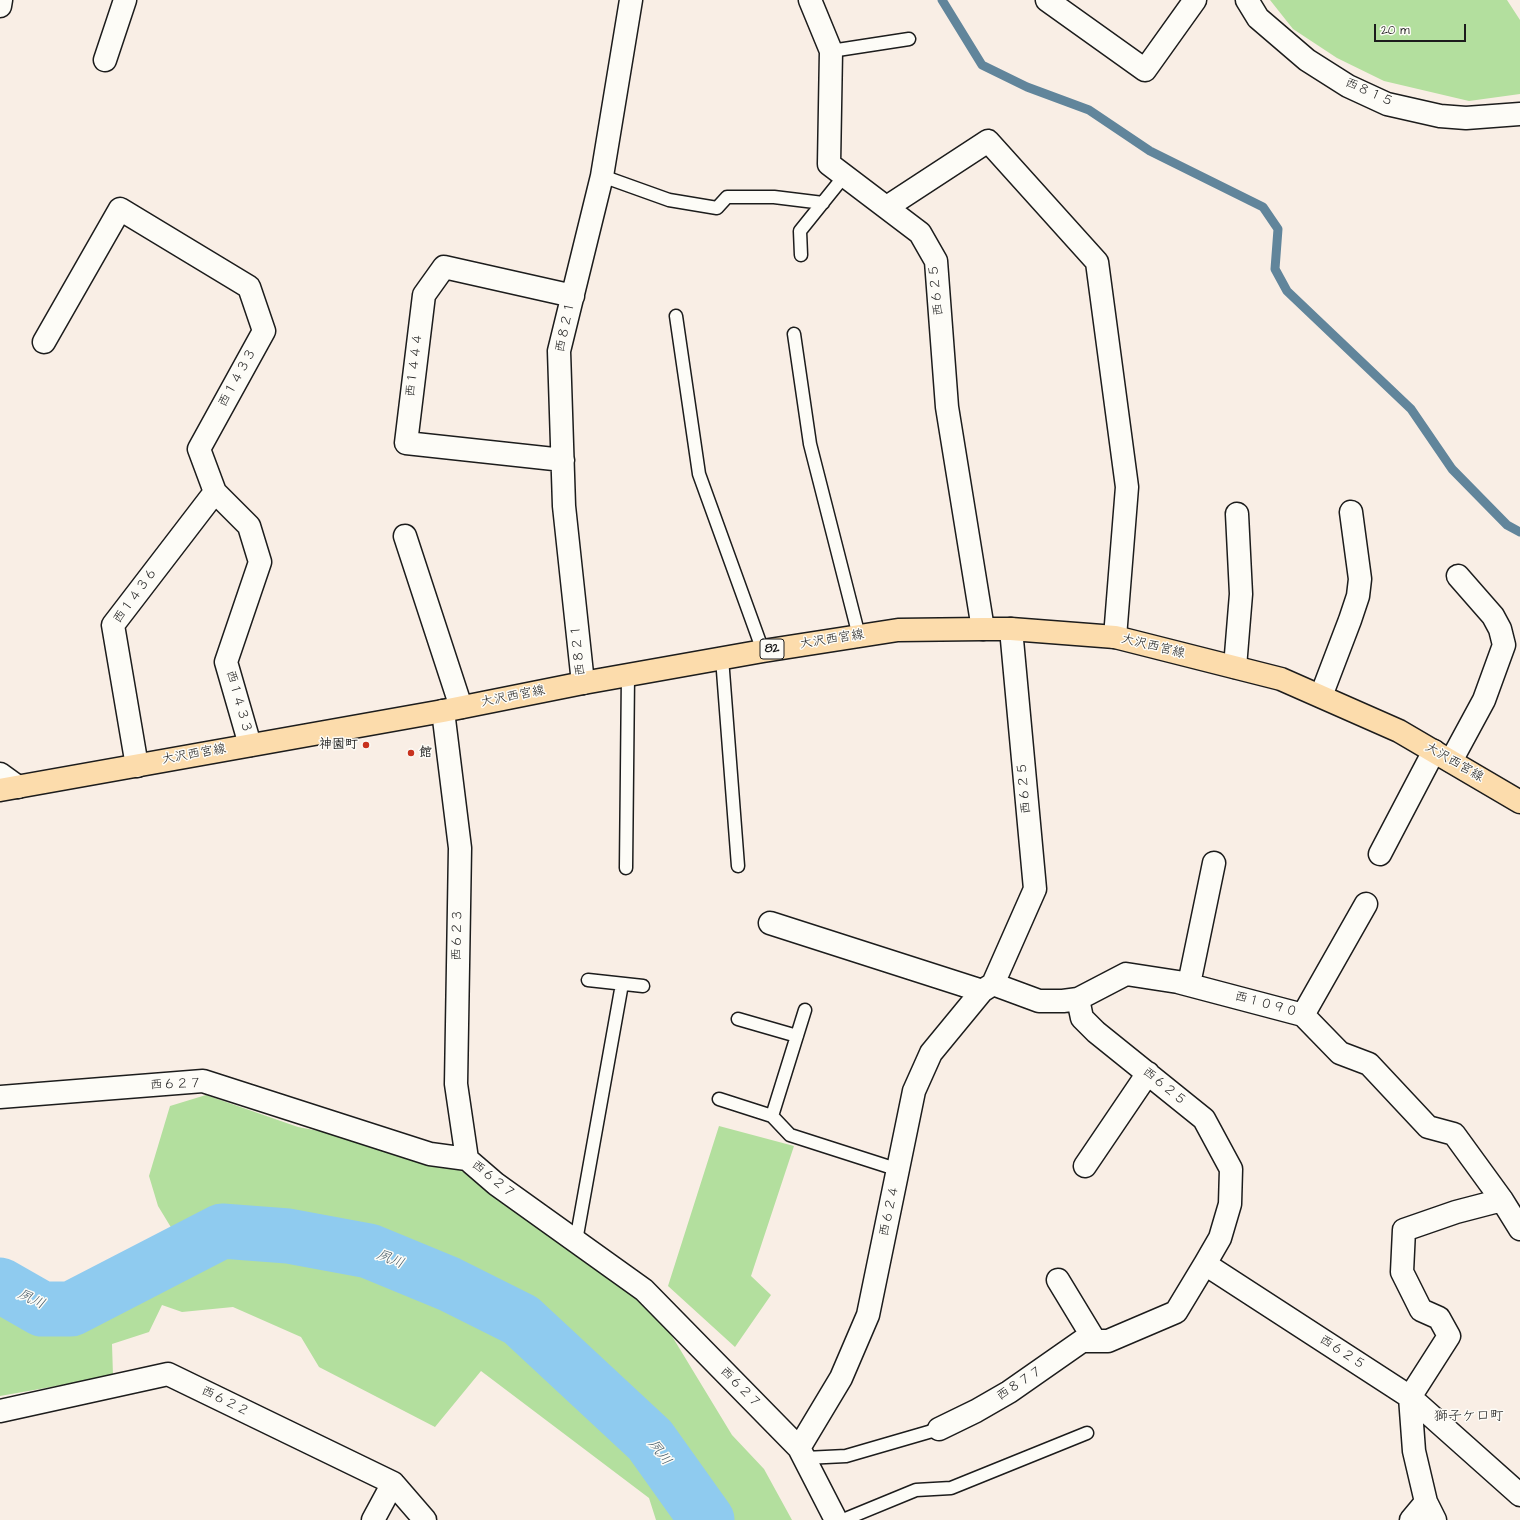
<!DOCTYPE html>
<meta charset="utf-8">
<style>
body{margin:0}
#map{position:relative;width:1520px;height:1520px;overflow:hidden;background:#f9eee5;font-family:"Architects Daughter",sans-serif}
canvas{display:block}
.scale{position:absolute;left:1374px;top:24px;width:92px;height:18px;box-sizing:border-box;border:2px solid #1c1c1c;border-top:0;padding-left:5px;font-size:12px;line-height:14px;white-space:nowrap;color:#1c1c1c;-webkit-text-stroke:3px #fdfcf7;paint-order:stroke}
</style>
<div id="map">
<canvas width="1520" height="1520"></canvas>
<div class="scale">20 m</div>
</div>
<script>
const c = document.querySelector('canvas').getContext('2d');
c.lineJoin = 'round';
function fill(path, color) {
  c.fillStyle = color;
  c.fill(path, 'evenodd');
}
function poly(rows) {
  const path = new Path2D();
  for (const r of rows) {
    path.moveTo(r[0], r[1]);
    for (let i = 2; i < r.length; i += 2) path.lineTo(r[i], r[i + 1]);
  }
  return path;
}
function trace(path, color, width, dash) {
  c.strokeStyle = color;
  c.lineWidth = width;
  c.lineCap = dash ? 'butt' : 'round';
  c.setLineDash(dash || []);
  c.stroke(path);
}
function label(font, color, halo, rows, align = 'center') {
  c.font = font + ' "Architects Daughter","Klee One",sans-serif';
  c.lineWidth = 3;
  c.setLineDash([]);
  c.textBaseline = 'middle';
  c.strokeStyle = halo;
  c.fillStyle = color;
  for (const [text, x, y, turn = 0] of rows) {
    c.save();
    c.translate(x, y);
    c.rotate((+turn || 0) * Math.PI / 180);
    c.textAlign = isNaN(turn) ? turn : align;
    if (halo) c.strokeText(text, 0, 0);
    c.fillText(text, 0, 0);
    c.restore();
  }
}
const green = poly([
 [1270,0,1507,0,1520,20,1520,94,1469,101,1384,81,1337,58,1293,29],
 [206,1095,298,1127,467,1159,644,1290,732,1435,764,1469,792,1520,656,1520,649,1498,481,1371,435,1427,319,1367,301,1337,233,1307,182,1312,162,1305,149,1332,112,1344,113,1376,0,1396,0,1310,32,1327,189,1257,158,1206,149,1176,170,1106],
 [719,1126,794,1146,751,1276,771,1295,735,1347,668,1286]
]);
const stream = poly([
 [942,0,982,65,1027,87,1089,110,1150,151,1263,207,1278,229,1275,269,1287,291,1411,409,1452,469,1507,525,1520,532]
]);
const river = poly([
 [0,1285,42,1309,71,1309,222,1231,288,1236,369,1251,449,1284,521,1320,650,1440,707,1520]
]);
const service = poly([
 [831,51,909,39],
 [602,176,669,200,717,208,727,197,774,197,823,203],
 [801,255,800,231,845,175],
 [676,316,699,474,763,651],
 [794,334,810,444,859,636],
 [722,658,738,866],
 [626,868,628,675],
 [588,980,643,986],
 [805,1010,772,1116,790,1135,899,1170],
 [738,1019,797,1036],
 [719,1099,772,1116],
 [576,1241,622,984],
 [805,1458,846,1456,939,1429],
 [843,1520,916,1490,951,1488,1087,1433]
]);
const minor = poly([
 [810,0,831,51,829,164,920,233,936,261,947,407,983,629],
 [1047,0,1145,70,1195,0],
 [0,6,1,0],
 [105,60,125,0],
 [887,207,988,141,1097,262,1127,487,1115,637],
 [44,342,120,209,249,287,264,331,199,449,215,492,249,526,260,562,226,662,250,745],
 [563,460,406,443,424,295,444,267,573,296],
 [405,536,461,707],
 [1235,667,1241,594,1237,514],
 [583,683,564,506,559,351,602,176,631,0],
 [1321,696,1350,620,1358,596,1360,579,1351,512],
 [443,711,460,848,456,1084,467,1159],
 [1451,761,1484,700,1504,645,1500,629,1493,616,1458,576],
 [137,766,113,625,215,492],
 [0,774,18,787],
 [1380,854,1434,751],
 [770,923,982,991],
 [993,984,1039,1001,1063,1001,1078,999,1126,974,1178,982,1303,1015,1340,1053,1369,1064,1428,1127,1454,1134,1502,1200,1520,1229],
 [993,984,1035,889,1011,629],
 [1189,984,1214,863],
 [1078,999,1082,1018,1096,1032,1204,1119,1231,1169,1230,1204,1220,1238,1205,1264,1410,1397,1414,1451,1426,1502,1435,1520],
 [1303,1015,1366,904],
 [0,1097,203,1081,430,1154,467,1159,496,1184,644,1290,799,1448,836,1520],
 [1085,1166,1148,1073],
 [1502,1200,1456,1212,1404,1230,1402,1272,1421,1310,1439,1318,1449,1336,1410,1397,1520,1495],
 [1058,1280,1095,1341],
 [0,1411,168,1374,393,1483,425,1520],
 [939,1429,976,1411,1009,1392,1082,1341,1108,1341,1176,1312,1205,1264],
 [799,1448,841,1378,868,1315,914,1091,931,1053,982,991,993,984],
 [373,1520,393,1483],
 [1411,1520,1426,1502]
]);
const tertiary = poly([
 [1247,0,1258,18,1307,60,1348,86,1387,104,1440,116,1466,118,1520,114]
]);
const primary = poly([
 [0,790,443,711,583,683,763,651,898,630,983,629,1011,629,1115,637,1281,679,1399,731,1520,802]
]);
const markers = [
 [366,745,4,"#c8321e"],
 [411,753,4,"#c8321e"]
];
const shields = [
 [772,649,24]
];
const shieldNames = [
 ["82",772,649]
];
const streetNames = [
 ["西８１５",1369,93,24],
 ["西６２５",937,290,-96],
 ["西８２１",566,327,-78],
 ["西１４４４",415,365,-83],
 ["西１４３３",238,378,-61],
 ["西１４３６",136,596,-54],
 ["大沢西宮線",832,640,-9],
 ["大沢西宮線",1153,647,14],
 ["西８２１",579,650,-96],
 ["大沢西宮線",513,697,-11],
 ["西１４３３",238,702,74],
 ["大沢西宮線",194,755,-10],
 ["大沢西宮線",1454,763,30],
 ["西６２５",1025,788,-95],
 ["西６２３",458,935,-89],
 ["西１０９０",1266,1005,15],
 ["西６２７",176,1085,-2],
 ["西６２５",1164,1087,39],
 ["西６２７",493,1180,39],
 ["西６２４",890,1211,-78],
 ["西６２５",1342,1353,33],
 ["西８７７",1020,1384,-33],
 ["西６２７",740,1388,45],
 ["西６２２",225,1402,26]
];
const poiNames = [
 ["神園町",358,745],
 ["館",419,753,"left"]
];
const waterNames = [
 ["夙川",390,1260,22],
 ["夙川",31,1300,25],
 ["夙川",659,1453,53]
];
const neighbourhoodNames = [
 ["獅子ケ口町",1469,1417]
];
fill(green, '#b3df9e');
trace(stream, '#61859b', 9);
trace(river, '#8fcbef', 55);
trace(service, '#1c1c1c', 15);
trace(minor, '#1c1c1c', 25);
trace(tertiary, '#1c1c1c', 25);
trace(primary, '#1c1c1c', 25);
trace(service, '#fdfcf7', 12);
trace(minor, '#fdfcf7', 22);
trace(tertiary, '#fdfcf7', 22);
trace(primary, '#fcdcac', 22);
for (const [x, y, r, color] of markers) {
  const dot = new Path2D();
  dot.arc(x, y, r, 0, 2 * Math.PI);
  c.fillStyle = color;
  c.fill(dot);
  trace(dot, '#fdfcf7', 1.5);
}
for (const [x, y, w] of shields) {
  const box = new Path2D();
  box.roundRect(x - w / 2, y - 10, w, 20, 3);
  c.fillStyle = '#fdfcf7';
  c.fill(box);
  trace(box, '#1c1c1c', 1);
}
label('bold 12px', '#1c1c1c', null, shieldNames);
label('13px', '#1c1c1c', '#fdfcf7', streetNames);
label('bold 13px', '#1c1c1c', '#fdfcf7', poiNames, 'right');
label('italic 14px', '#445966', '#fdfcf7', waterNames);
label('14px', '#1c1c1c', '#fdfcf7', neighbourhoodNames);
</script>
